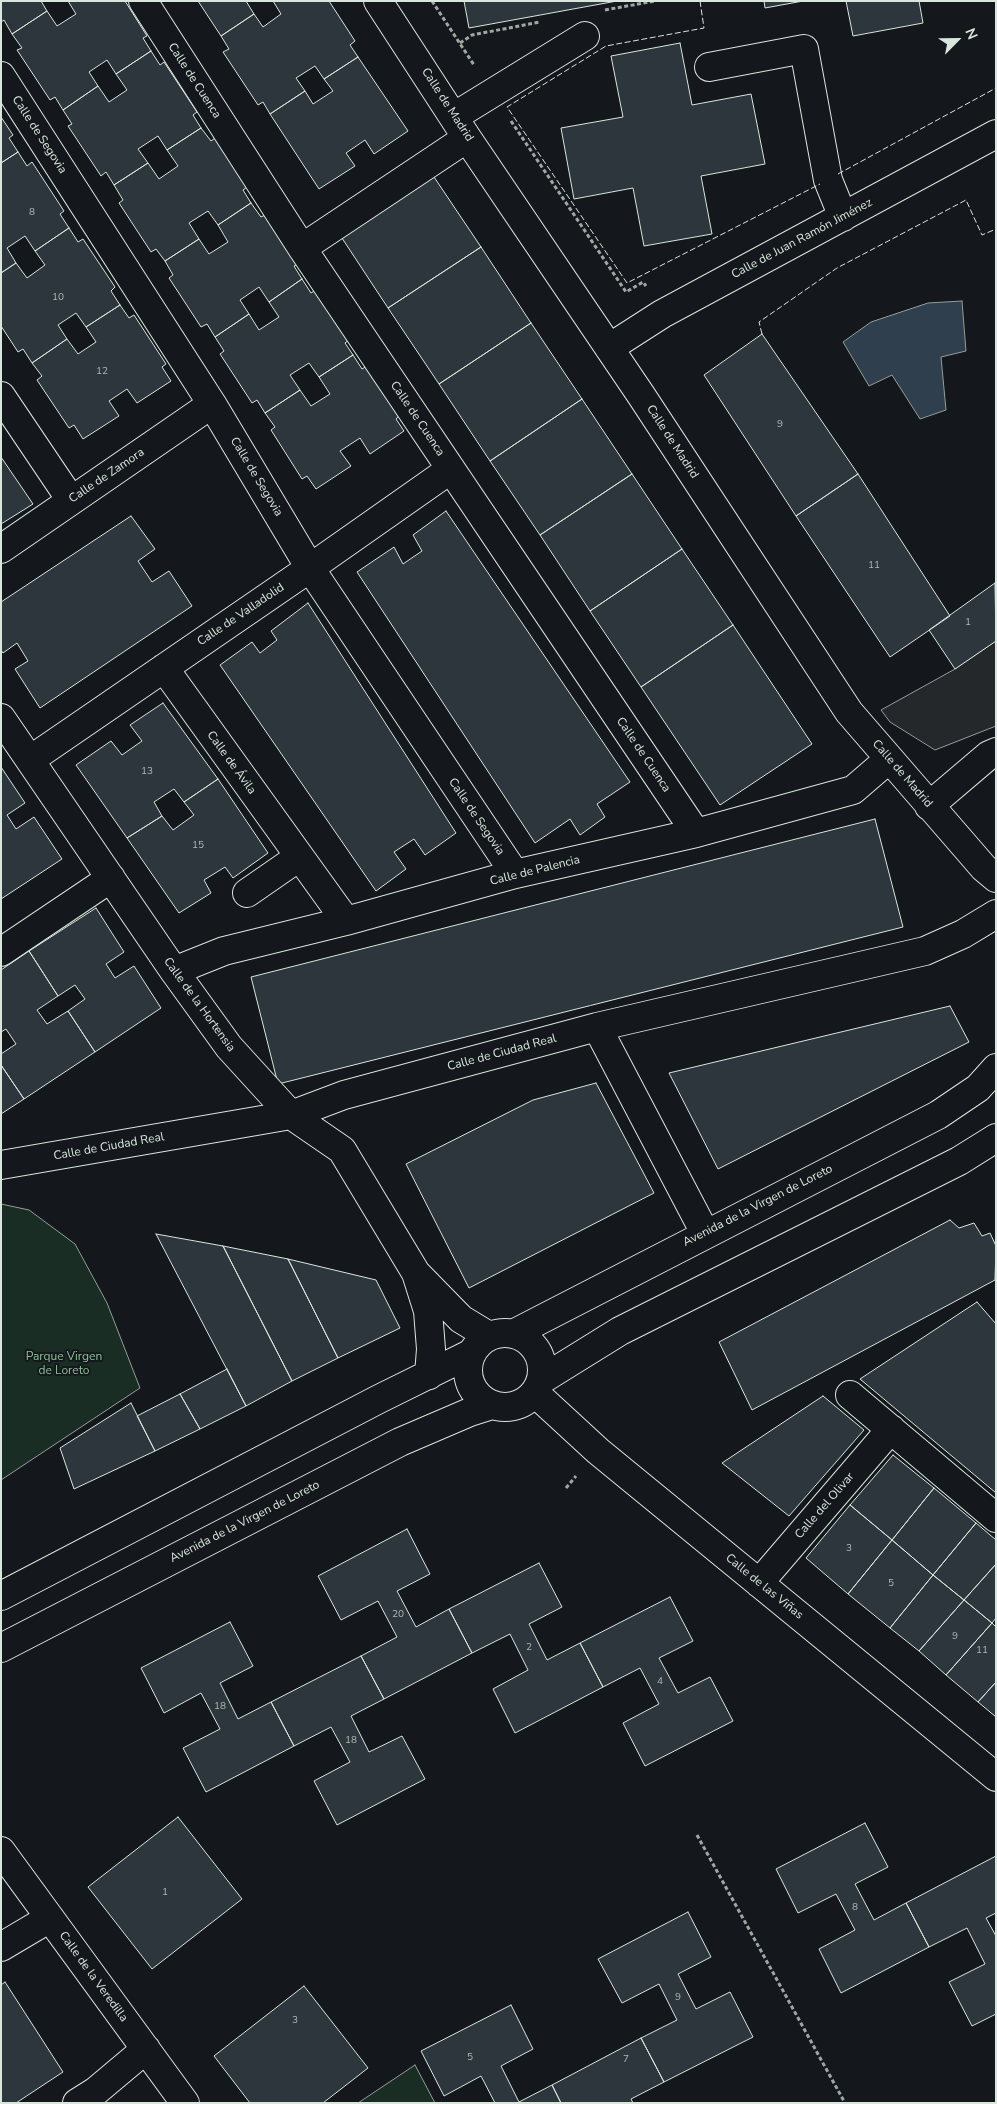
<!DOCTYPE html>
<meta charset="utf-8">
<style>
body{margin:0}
#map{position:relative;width:997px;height:2104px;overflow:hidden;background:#14181c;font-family:"Nunito Sans",sans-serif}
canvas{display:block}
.frame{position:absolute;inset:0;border:2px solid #d8e6dc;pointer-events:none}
.north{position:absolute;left:932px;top:15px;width:50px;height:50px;-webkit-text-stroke:4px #14181c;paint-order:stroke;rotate:67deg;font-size:14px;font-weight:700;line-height:20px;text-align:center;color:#d8e6dc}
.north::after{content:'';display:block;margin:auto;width:18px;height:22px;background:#d8e6dc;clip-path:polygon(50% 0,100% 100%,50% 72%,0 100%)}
</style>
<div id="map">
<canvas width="997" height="2104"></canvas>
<div class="frame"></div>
<div class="north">N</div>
</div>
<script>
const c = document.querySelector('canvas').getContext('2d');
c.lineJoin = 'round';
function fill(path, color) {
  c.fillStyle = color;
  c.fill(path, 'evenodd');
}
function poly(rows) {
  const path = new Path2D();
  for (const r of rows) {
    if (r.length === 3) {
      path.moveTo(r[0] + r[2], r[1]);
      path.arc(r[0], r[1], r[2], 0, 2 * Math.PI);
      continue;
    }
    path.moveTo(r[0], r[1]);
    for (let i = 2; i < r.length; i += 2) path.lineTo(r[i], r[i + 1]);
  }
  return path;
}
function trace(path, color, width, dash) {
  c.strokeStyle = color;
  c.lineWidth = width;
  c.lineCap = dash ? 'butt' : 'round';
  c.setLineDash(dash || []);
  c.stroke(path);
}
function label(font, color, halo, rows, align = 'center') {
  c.font = font + ' "Nunito Sans",sans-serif';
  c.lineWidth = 4;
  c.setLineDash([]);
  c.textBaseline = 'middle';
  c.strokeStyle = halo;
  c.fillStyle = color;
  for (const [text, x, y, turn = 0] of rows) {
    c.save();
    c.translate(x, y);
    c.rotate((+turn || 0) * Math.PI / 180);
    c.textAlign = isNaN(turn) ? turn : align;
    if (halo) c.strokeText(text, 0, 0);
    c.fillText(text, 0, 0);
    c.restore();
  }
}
const green = poly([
 [1,1204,29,1210,75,1244,107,1303,140,1388,1,1480,1,1204],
 [415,2065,435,2103,358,2103,415,2065]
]);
const parking = poly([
 [996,641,996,726,935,750,890,722,881,710,955,669,996,641]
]);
const water = poly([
 [962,301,966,351,941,357,946,410,920,419,892,375,869,386,843,342,871,322,928,303,962,301]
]);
const building = poly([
 [1,1,41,1,47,11,12,34,4,20,1,22,1,1],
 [68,1,125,1,147,36,143,38,151,51,116,74,107,60,89,72,98,86,63,110,55,97,50,100,17,50,22,48,12,34,47,11,57,26,76,14,68,1],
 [198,1,246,1,254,14,221,36,198,1],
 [273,1,329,1,355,41,350,45,358,57,324,79,315,66,296,78,305,91,270,114,263,102,258,105,223,52,229,49,221,36,254,14,263,27,281,14,273,1],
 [464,1,617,1,469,28,464,1],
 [764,1,803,1,765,8,764,1],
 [846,1,919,1,923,23,853,36,846,1],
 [680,43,692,105,751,94,765,164,701,176,712,234,644,246,633,188,574,199,561,128,623,117,611,56,680,43],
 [151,51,160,65,164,62,197,112,193,115,201,128,167,150,158,136,138,149,148,163,114,185,106,172,101,176,68,126,72,124,63,110,98,86,109,102,127,90,116,74,151,51],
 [358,57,408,131,374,154,365,140,346,153,355,166,319,189,270,114,305,91,313,104,333,91,324,79,358,57],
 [1,117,13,135,9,138,18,152,1,163,1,117],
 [201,128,211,141,215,138,247,187,243,190,251,203,218,225,208,211,189,223,199,239,165,261,156,249,151,252,119,203,123,200,114,185,148,163,159,179,178,166,167,150,201,128],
 [18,152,27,166,32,162,64,211,60,214,69,228,35,251,25,236,7,248,16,263,1,273,1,163,18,152],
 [430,171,481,247,388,308,338,232,430,171],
 [251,203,261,217,265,215,298,264,294,266,302,279,269,302,259,287,240,300,249,314,215,337,207,324,201,327,169,278,173,275,165,261,199,239,209,254,228,242,218,225,251,203],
 [69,228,78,242,83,239,115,287,111,291,120,305,86,327,76,313,58,325,67,339,32,363,23,349,18,352,1,326,1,273,16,263,27,278,45,265,35,251,69,228],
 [481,247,531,323,439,384,388,308,481,247],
 [302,279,311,293,316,290,349,340,345,343,353,355,319,377,309,363,290,375,300,390,265,413,257,400,252,403,220,354,224,351,215,337,249,314,259,330,279,317,269,302,302,279],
 [120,305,129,318,134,315,166,364,162,367,171,381,137,403,127,389,109,401,119,416,83,439,74,425,69,428,37,380,42,376,32,363,67,339,78,354,96,342,86,327,120,305],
 [531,323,582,399,490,461,439,384,531,323],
 [762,334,858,474,796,516,704,375,762,334],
 [353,355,362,369,367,366,399,416,396,419,404,431,370,454,360,438,340,451,351,466,316,489,307,476,302,479,271,430,275,427,265,413,300,390,311,406,330,394,319,377,353,355],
 [582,399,632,474,540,535,490,461,582,399],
 [1,457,33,504,1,524,1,457],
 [632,474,682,549,590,611,540,535,632,474],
 [858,474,950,616,890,657,796,516,858,474],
 [446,511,630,782,597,804,605,817,580,835,570,819,535,843,357,572,394,547,403,564,422,551,413,535,446,511],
 [131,516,155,549,138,561,152,582,169,571,192,606,40,708,15,669,28,661,17,643,3,653,1,650,1,602,131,516],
 [682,549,733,625,641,687,590,611,682,549],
 [995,583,996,641,955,669,929,630,995,583],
 [308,603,456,833,425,855,414,839,394,852,406,869,376,891,220,665,252,642,260,653,277,640,271,631,308,603],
 [733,625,812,744,720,805,641,687,733,625],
 [163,703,218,779,184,802,174,789,154,802,162,816,127,838,76,765,111,741,122,755,142,741,130,725,163,703],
 [1,767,25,803,7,815,16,829,34,817,62,859,1,899,1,767],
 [218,779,268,853,233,878,225,867,204,880,211,893,179,913,127,838,162,816,173,830,194,815,184,802,218,779],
 [875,819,903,927,278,1084,251,977,875,819],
 [96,908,124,952,106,964,115,978,134,966,161,1008,95,1052,68,1011,85,999,75,985,58,996,29,951,96,908],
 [29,951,58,996,37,1010,47,1024,68,1011,95,1052,24,1099,1,1065,1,1054,16,1044,6,1029,1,1032,1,970,29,951],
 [950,1006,969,1042,718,1169,669,1073,950,1006],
 [1,1065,24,1099,1,1114,1,1065],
 [596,1083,654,1193,469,1288,406,1164,533,1100,596,1083],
 [950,1220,959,1228,974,1223,982,1236,990,1233,996,1246,995,1280,752,1410,719,1342,950,1220],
 [156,1234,223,1246,292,1381,246,1406,156,1234],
 [223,1246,288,1259,338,1358,292,1381,223,1246],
 [288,1259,376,1280,400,1328,338,1358,288,1259],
 [977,1302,996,1324,996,1493,860,1379,977,1302],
 [227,1369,246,1406,200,1429,180,1394,227,1369],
 [180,1394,200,1429,155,1451,137,1416,180,1394],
 [823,1396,864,1430,789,1516,722,1463,823,1396],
 [131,1403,155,1451,74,1489,60,1448,131,1403],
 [893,1455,934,1488,892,1540,850,1505,893,1455],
 [934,1488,976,1523,933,1575,892,1540,934,1488],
 [850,1505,892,1540,848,1594,806,1558,850,1505],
 [976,1523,996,1540,996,1564,964,1600,933,1575,976,1523],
 [407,1529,430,1574,397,1591,416,1627,449,1609,472,1653,384,1699,361,1656,397,1637,378,1601,341,1620,318,1576,407,1529],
 [892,1540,933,1575,890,1628,848,1594,892,1540],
 [539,1563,562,1607,529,1624,547,1660,580,1643,603,1687,515,1733,493,1689,528,1670,510,1634,472,1653,449,1609,539,1563],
 [996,1564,996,1618,992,1623,964,1600,996,1564],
 [933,1575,964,1600,919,1651,890,1628,933,1575],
 [670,1597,693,1641,659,1658,678,1693,710,1677,733,1721,645,1766,623,1723,659,1704,640,1668,603,1687,580,1643,670,1597],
 [964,1600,992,1623,946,1675,919,1651,964,1600],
 [230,1622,253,1666,220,1683,238,1719,271,1702,294,1746,206,1792,183,1748,220,1729,201,1693,164,1713,141,1668,230,1622],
 [992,1623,996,1627,996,1682,978,1702,946,1675,992,1623],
 [361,1656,384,1699,351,1716,369,1752,402,1736,425,1779,337,1825,314,1781,350,1762,331,1727,294,1746,271,1702,361,1656],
 [996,1682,996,1717,978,1702,996,1682],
 [178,1817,242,1899,152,1969,88,1887,178,1817],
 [865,1823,888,1867,855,1884,874,1920,906,1903,929,1947,841,1993,819,1949,855,1930,836,1894,798,1913,776,1869,865,1823],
 [996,1856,996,1913,986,1918,996,1936,996,2014,972,2026,949,1982,985,1964,967,1928,929,1947,906,1903,996,1856],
 [688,1912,711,1957,678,1974,696,2009,730,1992,753,2037,664,2082,641,2038,677,2020,659,1984,622,2003,598,1959,688,1912],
 [5,1982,63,2072,16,2103,1,2103,1,1985,5,1982],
 [304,1986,368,2068,323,2103,250,2103,214,2056,304,1986],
 [511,2005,533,2049,501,2066,519,2102,552,2085,561,2103,495,2103,481,2076,444,2096,421,2051,511,2005],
 [641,2038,664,2082,631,2099,633,2103,561,2103,552,2085,641,2038]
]);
const path = poly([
 [432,1,474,65],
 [605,10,655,1],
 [460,43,472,35,540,22],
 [511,121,626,292,643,282,646,286],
 [566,1488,576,1476],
 [697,1835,845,2103]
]);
const minor = poly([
 [143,1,302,248,696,833],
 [378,1,467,138,641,395,849,712,984,868,996,878],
 [709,67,804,49,828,180,843,217],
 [1,76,212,404,310,568,515,874],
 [455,116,585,36],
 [302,248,467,138],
 [609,348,662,314,996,134],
 [1,396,71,500],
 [1,549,212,404],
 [164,668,346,921],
 [1,718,174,971,229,1047,291,1115,342,1150,416,1273,428,1311,431,1349,429,1375],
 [30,760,310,568,451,469],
 [929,806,989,755,996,752],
 [247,893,299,857],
 [1,952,111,878],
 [174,971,224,951,346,921,515,874,696,833,853,790,889,759],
 [597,1027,705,1233],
 [1,1165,291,1115,344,1095,597,1027,925,951,963,934,996,914],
 [418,1275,461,1319,489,1336],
 [505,1370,37],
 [513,1334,938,1115,978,1088,996,1068],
 [541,1380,620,1331,959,1161,996,1138],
 [535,1393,598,1451,996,1777],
 [850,1395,996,1518],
 [759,1583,891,1429],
 [1,1596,379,1399,472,1353],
 [1,1648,400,1442,470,1412,492,1405],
 [1,1851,185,2103],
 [1,1947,50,1918],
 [77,2103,96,2091,146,2049]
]);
const fence = poly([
 [700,1,704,28,606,46,507,107,627,283,820,184],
 [838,174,996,88],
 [762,334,759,322,837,268,966,200,982,235,996,229]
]);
const numberNames = [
 ["8",32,213],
 ["10",58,298],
 ["12",102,372],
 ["9",780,425],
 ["11",874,566],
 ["1",968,623],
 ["13",147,772],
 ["15",198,846],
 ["3",849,1549],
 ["5",891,1584],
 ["20",398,1615],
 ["9",955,1637],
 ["2",529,1648],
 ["11",982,1651],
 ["4",660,1682],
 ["18",220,1707],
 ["18",351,1741],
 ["1",165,1893],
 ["8",855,1908],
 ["9",678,1998],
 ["3",295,2021],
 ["5",470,2058],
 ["7",626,2060]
];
const streetNames = [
 ["Calle de Cuenca",194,81,57],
 ["Calle de Madrid",447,105,57],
 ["Calle de Segovia",39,135,57],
 ["Calle de Juan Ramón Jiménez",802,239,-28],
 ["Calle de Cuenca",417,419,56],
 ["Calle de Madrid",672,442,57],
 ["Calle de Zamora",107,476,-34],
 ["Calle de Segovia",256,477,59],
 ["Calle de Valladolid",241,615,-34],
 ["Calle de Cuenca",643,755,56],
 ["Calle de Ávila",231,763,54],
 ["Calle de Madrid",902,774,49],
 ["Calle de Segovia",476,817,56],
 ["Calle de Palencia",535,871,-14],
 ["Calle de la Hortensia",199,1005,54],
 ["Calle de Ciudad Real",502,1053,-15],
 ["Calle de Ciudad Real",109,1147,-10],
 ["Avenida de la Virgen de Loreto",758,1206,-27],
 ["Calle del Olivar",825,1506,-49],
 ["Avenida de la Virgen de Loreto",245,1522,-27],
 ["Calle de las Viñas",764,1587,39],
 ["Calle de la Veredilla",93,1977,54]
];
const parkNames = [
 ["Parque Virgen",64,1357],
 ["de Loreto",64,1371]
];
fill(green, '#1a2d24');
trace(green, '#939e99', 1);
fill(parking, '#24282b');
trace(parking, '#939e99', 1);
fill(water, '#2f3f4d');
trace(water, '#939e99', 1);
fill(building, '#2c363c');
trace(building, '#d8e6dc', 1);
trace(minor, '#d8e6dc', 30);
trace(path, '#9da8a2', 3, [4, 2.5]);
trace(minor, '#14181c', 28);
trace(fence, '#d8e6dc', 1, [6, 2.5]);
label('10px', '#adbab4', null, numberNames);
label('12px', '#d8e6dc', '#14181c', streetNames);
label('12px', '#8ac095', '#14181c', parkNames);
</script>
